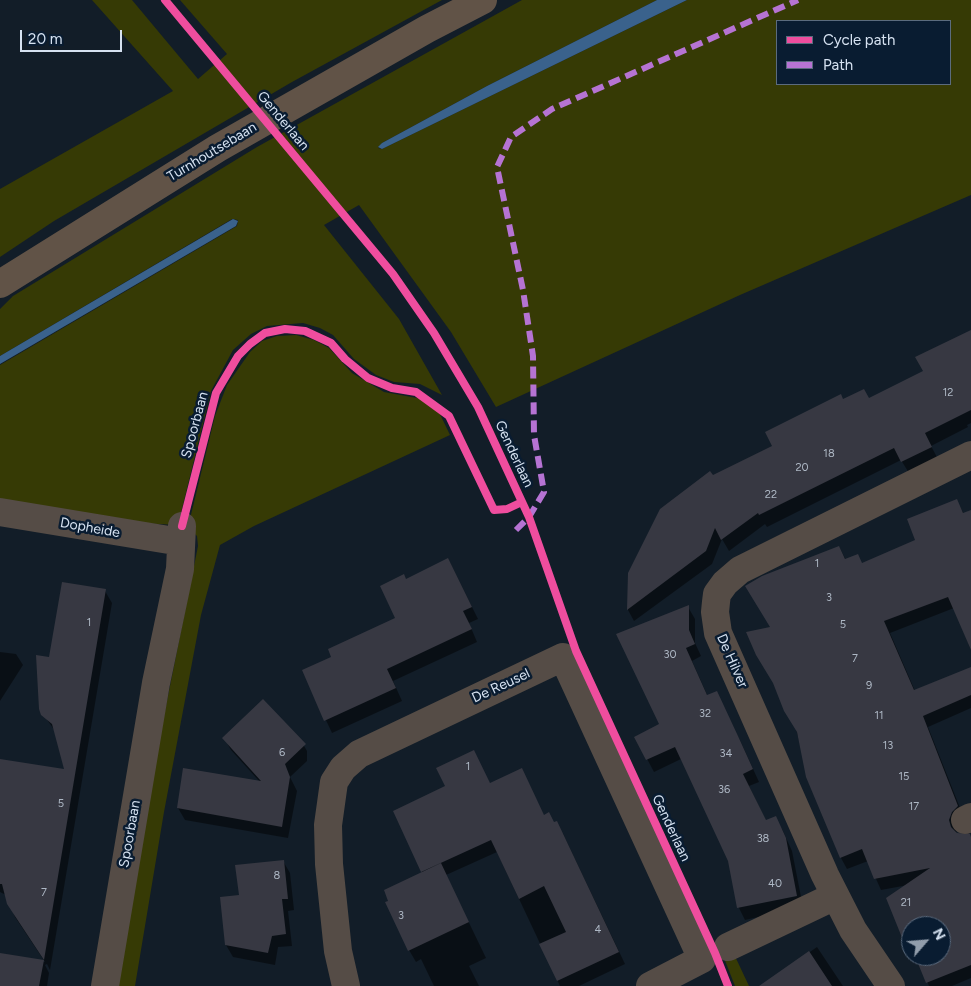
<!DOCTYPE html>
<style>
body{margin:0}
#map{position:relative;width:971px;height:986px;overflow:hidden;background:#121d28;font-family:Figtree,sans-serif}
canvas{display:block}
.legend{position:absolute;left:776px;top:20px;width:175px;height:65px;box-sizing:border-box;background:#091c31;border:1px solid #5b6b7e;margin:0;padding:6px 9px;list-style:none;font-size:15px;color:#d6e2f1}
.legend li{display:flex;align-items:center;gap:10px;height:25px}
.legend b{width:25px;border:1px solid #5b6b7e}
.north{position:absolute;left:901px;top:916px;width:50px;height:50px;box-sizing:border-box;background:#091c31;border:1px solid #5b6b7e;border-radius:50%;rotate:63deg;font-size:14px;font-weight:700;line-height:20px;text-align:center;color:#d6e2f1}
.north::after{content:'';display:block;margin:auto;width:18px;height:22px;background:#919dab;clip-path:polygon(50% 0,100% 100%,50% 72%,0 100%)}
.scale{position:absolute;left:20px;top:30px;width:102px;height:22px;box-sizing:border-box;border:2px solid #d6e2f1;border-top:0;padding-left:6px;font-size:15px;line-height:18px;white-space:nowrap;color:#d6e2f1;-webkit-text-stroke:4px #091c31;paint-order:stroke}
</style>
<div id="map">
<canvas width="971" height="986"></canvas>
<ul class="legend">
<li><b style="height:6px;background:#ef4d9e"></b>Cycle path</li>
<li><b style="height:6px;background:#b673d3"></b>Path</li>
</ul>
<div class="north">N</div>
<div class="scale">20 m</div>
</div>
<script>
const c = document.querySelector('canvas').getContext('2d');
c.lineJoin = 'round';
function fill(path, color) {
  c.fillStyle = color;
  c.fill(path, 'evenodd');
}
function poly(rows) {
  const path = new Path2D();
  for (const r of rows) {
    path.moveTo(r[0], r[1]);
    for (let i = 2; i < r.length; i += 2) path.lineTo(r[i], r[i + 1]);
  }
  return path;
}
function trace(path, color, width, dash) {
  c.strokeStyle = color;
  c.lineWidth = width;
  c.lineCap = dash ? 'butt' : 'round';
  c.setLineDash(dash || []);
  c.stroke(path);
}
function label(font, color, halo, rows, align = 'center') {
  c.font = font + ' Figtree,sans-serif';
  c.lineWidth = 5;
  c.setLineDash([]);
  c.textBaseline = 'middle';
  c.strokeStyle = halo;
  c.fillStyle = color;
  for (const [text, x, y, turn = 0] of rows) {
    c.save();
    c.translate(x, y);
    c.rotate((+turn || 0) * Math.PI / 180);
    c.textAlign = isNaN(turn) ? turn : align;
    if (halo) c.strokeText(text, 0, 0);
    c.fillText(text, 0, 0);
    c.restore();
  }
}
const green = poly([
 [92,0,132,0,198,79,227,54,180,0,442,0,292,82,54,221,0,257,0,189,173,91],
 [522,0,657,0,487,86,382,143,378,148,382,149,687,0,971,0,971,195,740,295,496,407,451,332,359,205,324,225,399,319,442,395,420,384,394,382,376,375,354,359,333,335,320,328,303,323,267,326,251,334,233,350,211,391,178,525,139,523,0,499,0,365,237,226,238,220,232,219,0,356,0,309,13,296,257,147],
 [777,21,950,21,950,84,777,84],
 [296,335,314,340,329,348,352,373,384,392,428,400,438,410,450,435,254,526,220,545,201,615,164,812,135,986,117,986,159,741,198,546,197,536,188,527,215,416,227,385,250,352,262,341,277,336],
 [733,952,749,986,735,986,724,958]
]);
const water = poly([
 [657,0,687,0,382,149,378,147,382,143,487,86],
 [233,219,238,221,236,226,0,364,0,356]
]);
const shadow = poly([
 [971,333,971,423,967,425,968,427,931,446,938,459,909,473,901,460,767,527,765,524,729,551,722,539,712,564,634,621,628,610,629,573,712,477,774,447,843,401,869,400,924,372],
 [956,500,964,514,971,511,971,650,954,608,890,633,915,691,971,668,971,708,928,727,964,818,958,823,956,834,971,837,971,978,952,986,929,986,916,956,941,956,941,926,911,926,911,953,888,898,908,885,881,890,868,861,847,869,841,858,808,777,771,628,839,547,846,560,863,564,916,541],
 [448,559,478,619,469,623,477,642,393,681,402,701,332,733,303,671,333,657,397,618,406,580],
 [105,591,112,603,50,970,47,964,45,965,49,973,47,986,0,986,0,954,45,962,15,917,6,895,0,892,0,768,66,771,55,731,43,714,50,659],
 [688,607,695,619,695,643,701,656,692,661,708,697,725,709,744,749,759,782,749,786,766,821,782,829,792,851,803,907,745,920,739,908,729,860,681,759,654,772,636,738,661,725],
 [0,652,16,654,23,665,0,701],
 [224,738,300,739,307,751,307,761,290,777,297,791,288,838,185,820,178,808,184,769,260,782,231,750],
 [474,751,490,784,522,769,544,816,563,834,625,964,579,986,560,986,497,852,446,875,486,958,469,966,479,986,434,986,421,959,416,962,409,950,423,873,395,812,447,787],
 [283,861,290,873,294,910,288,911,292,946,278,947,275,965,233,957,226,945,240,896],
 [817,947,843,986,771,986,768,981]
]);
const building = poly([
 [971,330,971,410,925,433,932,447,901,462,894,448,759,515,758,513,721,540,715,528,706,551,627,610,628,573,660,509,710,471,713,475,772,446,765,432,841,394,843,399,864,389,869,398,923,371,915,357],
 [957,499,963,513,971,510,971,650,948,597,884,621,914,690,971,667,971,695,923,716,958,806,952,812,949,820,951,827,957,833,970,834,971,837,971,965,926,983,915,956,941,956,941,926,911,926,911,946,910,944,905,945,886,898,930,868,874,879,862,849,840,858,806,777,797,732,784,711,773,683,756,655,746,632,770,627,745,586,762,576,839,546,845,559,858,554,862,563,915,540,907,519],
 [448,558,472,607,463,611,472,629,387,669,396,688,324,721,302,670,331,657,328,649,395,618,380,586,404,574,406,579],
 [62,582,106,589,44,960,7,904,2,884,0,884,0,759,64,769,52,724,41,715,39,709,36,655,49,657],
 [689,605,689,630,695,644,686,648,707,695,717,691,738,736,753,769,743,774,766,820,776,816,786,838,797,896,737,908,728,861,675,747,646,760,634,737,659,724,616,634],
 [263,699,306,744,285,764,290,777,282,827,177,808,183,768,261,781,222,738],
 [474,750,490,783,522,768,544,815,549,812,554,822,557,821,619,952,557,981,539,944,566,932,544,886,519,899,491,840,421,872,393,811,445,786,436,768],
 [284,860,288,899,282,899,286,934,272,936,268,953,225,945,220,897,239,895,235,865],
 [441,863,469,922,408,951,385,902,388,901,384,890],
 [809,951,832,986,759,986],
 [0,953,44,960,39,986,0,986]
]);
const minor = poly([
 [0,512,181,542],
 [965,820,971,817],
 [728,947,835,896],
 [105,986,156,683,180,569,182,526],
 [346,986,338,951,329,864,328,825,334,782,343,768,359,754,563,657,702,959,650,986],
 [891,986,853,930,825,875,718,633,715,612,716,602,717,594,725,583,740,570,971,455]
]);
const major = poly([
 [0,284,218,148,427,29,483,0]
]);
const quiet = poly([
 [516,530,529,517,544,492,534,435,533,356,523,290,497,167,511,137,552,109,798,0]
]);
const cycleway = poly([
 [165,0,393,274,434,333,478,407,529,517,576,651,715,953,728,986],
 [182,526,216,393,238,356,250,344,265,333,285,329,305,331,331,343,345,359,368,378,392,388,416,392,449,416,494,510,507,509,522,502]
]);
const numberNames = [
 ["12",948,393],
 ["18",829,454],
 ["20",802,468],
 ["22",771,495],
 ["1",817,564],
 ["3",829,598],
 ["1",89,623],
 ["5",843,625],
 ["30",670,655],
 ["7",855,659],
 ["9",869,686],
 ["32",705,714],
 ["11",879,716],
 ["13",888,746],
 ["6",282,753],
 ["34",726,754],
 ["1",468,767],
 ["15",904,777],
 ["36",724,790],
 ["5",61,804],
 ["17",914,807],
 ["38",763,839],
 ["8",277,876],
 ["40",775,884],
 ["7",44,893],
 ["21",906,903],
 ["3",401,916],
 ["4",598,930]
];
const streetNames = [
 ["Genderlaan",283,121,50],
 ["Turnhoutsebaan",212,152,-31],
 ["Spoorbaan",195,425,-75],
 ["Genderlaan",514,454,65],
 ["Dopheide",90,528,10],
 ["De Hilver",732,661,66],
 ["De Reusel",501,686,-25],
 ["Genderlaan",671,828,65],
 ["Spoorbaan",130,834,-80]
];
fill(green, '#363a05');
fill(water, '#3a628c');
fill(shadow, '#0007');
fill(building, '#373842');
trace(minor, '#554c46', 28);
trace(major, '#615347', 28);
trace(quiet, '#b673d3', 6, [12, 6]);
trace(cycleway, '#ef4d9e', 8);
label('11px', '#aeb8c5', null, numberNames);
label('14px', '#d6e2f1', '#091c31', streetNames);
</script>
